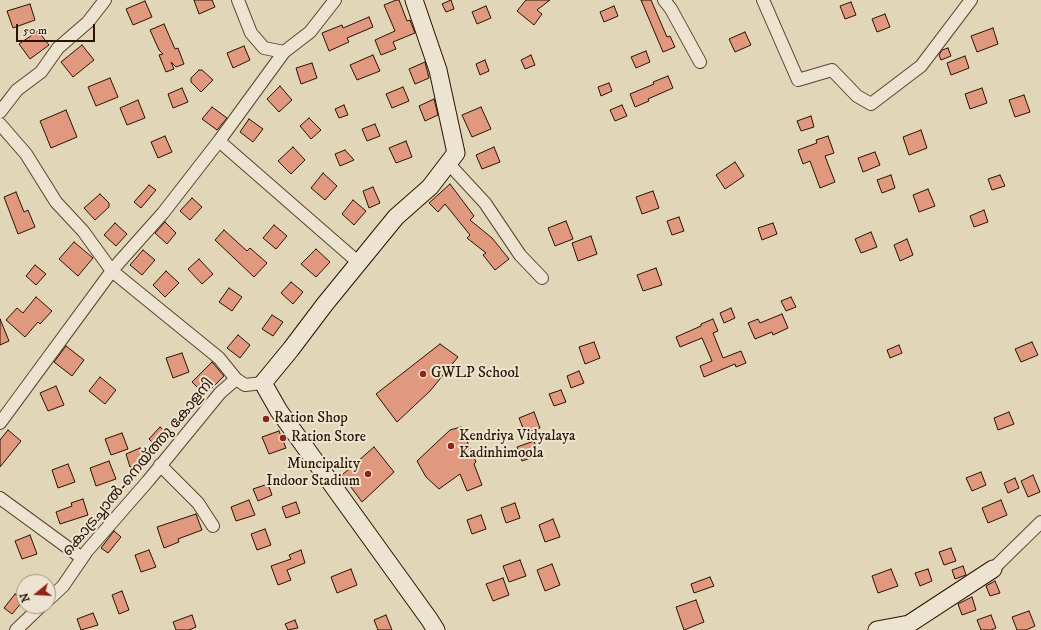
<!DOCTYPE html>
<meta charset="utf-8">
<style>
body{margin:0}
#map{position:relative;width:1041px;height:630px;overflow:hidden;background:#e2d6b8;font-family:"IM FELL DW Pica",serif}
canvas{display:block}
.north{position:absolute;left:16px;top:574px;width:40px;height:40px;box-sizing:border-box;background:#ece4d1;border:1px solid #9f907e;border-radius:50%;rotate:252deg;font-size:11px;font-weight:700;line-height:16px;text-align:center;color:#2b1201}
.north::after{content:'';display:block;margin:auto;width:14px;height:18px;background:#8f2418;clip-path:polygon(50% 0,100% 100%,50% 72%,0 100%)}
.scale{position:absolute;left:16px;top:24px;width:79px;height:18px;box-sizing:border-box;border:2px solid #2b1201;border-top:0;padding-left:5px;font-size:12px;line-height:14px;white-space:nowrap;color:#2b1201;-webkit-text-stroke:3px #ece4d1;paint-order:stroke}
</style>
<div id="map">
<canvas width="1041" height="630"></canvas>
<div class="north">N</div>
<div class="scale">50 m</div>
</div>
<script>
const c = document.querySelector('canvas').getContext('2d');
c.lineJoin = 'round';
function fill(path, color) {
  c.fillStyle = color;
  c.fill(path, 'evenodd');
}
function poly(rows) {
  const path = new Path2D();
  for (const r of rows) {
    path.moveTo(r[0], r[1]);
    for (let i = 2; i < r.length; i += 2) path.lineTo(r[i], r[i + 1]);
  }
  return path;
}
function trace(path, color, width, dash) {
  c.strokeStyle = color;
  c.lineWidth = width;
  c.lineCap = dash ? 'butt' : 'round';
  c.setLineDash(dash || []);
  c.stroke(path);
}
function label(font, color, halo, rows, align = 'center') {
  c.font = font + ' "IM FELL DW Pica","Noto Sans Malayalam",serif';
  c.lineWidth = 4;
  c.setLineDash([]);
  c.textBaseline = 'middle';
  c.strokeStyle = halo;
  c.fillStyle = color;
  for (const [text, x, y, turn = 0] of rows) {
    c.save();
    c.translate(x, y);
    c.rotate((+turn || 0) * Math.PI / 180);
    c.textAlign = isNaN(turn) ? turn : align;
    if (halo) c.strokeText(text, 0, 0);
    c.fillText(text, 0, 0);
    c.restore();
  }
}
const building = poly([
 [194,0,212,0,215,7,199,14,194,0],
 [396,0,399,0,407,21,410,20,415,33,393,42,396,49,381,55,375,40,395,31,384,5,396,0],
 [451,0,454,9,446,12,442,4,451,0],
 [526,0,550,0,537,10,542,14,534,25,517,11,526,0],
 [641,0,651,0,667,37,670,36,675,47,663,52,641,0],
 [145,1,152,17,133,25,126,9,145,1],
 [851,2,856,15,845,19,840,6,851,2],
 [30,4,35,20,13,28,7,11,30,4],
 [486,6,491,18,477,24,472,12,486,6],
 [614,6,618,16,604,22,600,12,614,6],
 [885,14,890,27,877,32,872,19,885,14],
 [369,17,373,27,347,38,349,42,329,51,322,33,342,25,343,28,369,17],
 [164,24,175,49,178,48,184,64,176,67,171,62,174,69,166,72,159,55,163,54,159,50,150,30,164,24],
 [993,28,998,44,977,52,971,36,993,28],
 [38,31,49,45,30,59,19,44,38,31],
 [745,32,751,45,735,52,729,39,745,32],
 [82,45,94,60,73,77,61,62,82,45],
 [244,46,250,60,233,68,227,53,244,46],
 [948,48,951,56,941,60,939,55,942,50,948,48],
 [646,51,650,62,636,68,631,57,646,51],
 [373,55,380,71,357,80,350,65,373,55],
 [531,55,535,65,525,69,521,60,531,55],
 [965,56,969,68,951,75,947,63,965,56],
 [485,60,489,71,480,75,476,64,485,60],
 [425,62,429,78,415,84,409,69,425,62],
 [312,63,317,78,301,84,296,68,312,63],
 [199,70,202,70,213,80,201,92,191,82,191,78,199,70],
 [668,76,673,88,648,99,649,101,635,107,630,94,654,84,653,82,668,76],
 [110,78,118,97,96,106,88,87,110,78],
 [609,83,612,91,601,96,598,87,609,83],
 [280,86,292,100,279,112,267,99,280,86],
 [403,87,409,101,392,108,386,94,403,87],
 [182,88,188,102,173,108,168,94,182,88],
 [982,88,987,103,970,109,965,94,982,88],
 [1024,95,1030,112,1015,117,1009,100,1024,95],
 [434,99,438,115,425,121,419,106,434,99],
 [138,100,145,118,127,125,120,108,138,100],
 [344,105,348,115,339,118,335,109,344,105],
 [622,105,627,116,615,121,610,110,622,105],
 [212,107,227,118,217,130,202,119,212,107],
 [481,107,491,129,472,137,462,115,481,107],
 [66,110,77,137,51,148,40,121,66,110],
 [811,116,814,127,801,131,797,121,811,116],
 [309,118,321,130,311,139,300,126,309,118],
 [249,119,263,129,253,142,240,132,249,119],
 [375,124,380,136,367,141,362,129,375,124],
 [921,130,927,148,909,155,903,137,921,130],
 [165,136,172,152,158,158,151,142,165,136],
 [828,136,834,153,825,156,835,182,820,188,810,161,803,164,798,150,817,143,816,140,828,136],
 [406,141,412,157,396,163,389,148,406,141],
 [293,147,305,160,291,174,278,161,293,147],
 [494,147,500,162,482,169,476,155,494,147],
 [345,150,354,160,340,166,335,154,345,150],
 [875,152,880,165,863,172,858,158,875,152],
 [735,162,744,176,725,189,716,175,735,162],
 [323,173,337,186,325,200,311,188,323,173],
 [891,175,895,188,882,193,877,180,891,175],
 [1000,175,1005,186,992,190,988,179,1000,175],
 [450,184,474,216,470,220,492,238,509,259,495,270,483,255,486,253,467,238,470,235,445,204,438,212,429,203,450,184],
 [149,185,156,190,141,208,134,202,149,185],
 [373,187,380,203,369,208,363,191,373,187],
 [928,189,935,206,919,212,913,195,928,189],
 [653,191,659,208,642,214,636,197,653,191],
 [16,192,24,212,28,210,35,227,18,234,4,197,16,192],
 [100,194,109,203,109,207,95,220,84,208,100,194],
 [192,198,202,207,190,220,180,211,192,198],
 [353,200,366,211,354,225,342,214,353,200],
 [984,210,988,222,974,227,970,216,984,210],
 [679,217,684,231,672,235,667,221,679,217],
 [566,221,573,239,555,246,548,228,566,221],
 [165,222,176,233,167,244,155,233,165,222],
 [115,223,127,234,116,246,104,235,115,223],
 [773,223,777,234,762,240,758,228,773,223],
 [274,225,287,236,276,249,263,238,274,225],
 [224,230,247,251,250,248,267,263,254,277,215,240,224,230],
 [871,232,877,247,861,253,855,239,871,232],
 [591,236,597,254,578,261,572,243,591,236],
 [907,239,913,255,900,261,894,245,907,239],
 [74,242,93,258,78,276,59,259,74,242],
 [316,249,330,262,316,277,301,264,316,249],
 [143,250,155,260,142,275,130,265,143,250],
 [199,259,213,274,202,284,188,269,199,259],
 [35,265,46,274,36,285,26,276,35,265],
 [656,268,662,285,643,291,637,275,656,268],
 [166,271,179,283,165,297,153,285,166,271],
 [291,282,303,292,293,304,281,293,291,282],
 [229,288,242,297,232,311,219,302,229,288],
 [36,297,52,311,40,324,38,322,25,337,6,320,17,308,23,313,36,297],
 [791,297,796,307,786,311,781,301,791,297],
 [731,308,735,318,724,323,720,313,731,308],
 [782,314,788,328,773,335,772,332,755,339,748,323,758,319,760,323,782,314],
 [272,315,283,322,273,336,262,329,272,315],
 [0,319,9,341,0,345,0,319],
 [713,319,718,331,713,333,723,358,741,351,746,363,736,367,735,364,704,377,700,366,712,361,702,338,680,347,676,337,701,326,701,324,713,319],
 [238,335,250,345,240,358,227,348,238,335],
 [594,342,600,358,585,364,579,347,594,342],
 [1032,342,1038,355,1021,362,1015,349,1032,342],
 [440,344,458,357,430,391,397,422,376,394,440,344],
 [899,345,902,353,890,358,887,350,899,345],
 [66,346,84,360,72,376,54,362,66,346],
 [182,353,189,372,173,378,166,358,182,353],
 [212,362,224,376,205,395,192,382,212,362],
 [579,371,584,383,571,388,567,376,579,371],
 [100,377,116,390,105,404,89,391,100,377],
 [56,386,64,405,48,411,40,393,56,386],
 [561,390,566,402,554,406,549,394,561,390],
 [534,412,540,428,525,433,519,418,534,412],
 [1009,412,1014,424,998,430,994,418,1009,412],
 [160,427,169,435,157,447,149,439,160,427],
 [461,427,476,462,474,464,482,485,467,491,460,474,439,489,426,477,417,461,450,430,461,427],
 [8,430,21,441,0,467,0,440,8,430],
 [279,431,286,448,269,454,262,437,279,431],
 [122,433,128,449,111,455,105,439,122,433],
 [534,441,539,455,522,461,517,447,534,441],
 [374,447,394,472,362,502,342,475,374,447],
 [140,448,145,461,130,467,126,454,140,448],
 [109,461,116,479,96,486,90,468,109,461],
 [68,464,75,482,58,488,52,470,68,464],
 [981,472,986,485,972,491,966,478,981,472],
 [1033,475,1040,492,1028,497,1021,481,1033,475],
 [1015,478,1019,488,1008,493,1004,483,1015,478],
 [268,484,272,495,258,501,253,489,268,484],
 [83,499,88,515,60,524,56,512,72,506,71,503,83,499],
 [249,500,255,515,236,521,231,507,249,500],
 [1001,500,1007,515,988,523,982,508,1001,500],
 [296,502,300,513,286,518,282,507,296,502],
 [515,503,520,518,506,523,501,508,515,503],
 [196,514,202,530,178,539,179,542,164,548,157,527,196,514],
 [481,515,486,529,472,534,467,520,481,515],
 [553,519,560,537,545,542,539,525,553,519],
 [265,529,271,545,257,550,251,534,265,529],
 [114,531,121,537,108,553,101,548,114,531],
 [30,535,37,554,22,559,15,541,30,535],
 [951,548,956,561,944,565,939,552,951,548],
 [149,550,156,567,141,572,135,555,149,550],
 [301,550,305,563,287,570,291,580,278,585,271,566,291,559,289,555,301,550],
 [520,560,526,576,509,582,503,566,520,560],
 [552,564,560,585,545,591,537,570,552,564],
 [963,566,966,575,955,579,952,570,963,566],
 [351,569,357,585,337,593,331,577,351,569],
 [891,569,898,586,878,593,872,576,891,569],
 [928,569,932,581,920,586,915,573,928,569],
 [710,577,714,586,694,593,691,584,710,577],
 [503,578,509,595,493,601,486,584,503,578],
 [995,581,1000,593,990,596,986,586,995,581],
 [122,591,129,610,119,614,112,595,122,591],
 [15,594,23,601,12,614,4,608,15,594],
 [972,597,976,610,962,615,958,604,972,597],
 [696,600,704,622,684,630,676,607,696,600],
 [1029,611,1035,626,1026,630,1017,630,1012,617,1029,611],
 [93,613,98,625,81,630,77,619,93,613],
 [192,615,196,627,189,630,176,630,173,622,192,615],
 [386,615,392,630,378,630,374,620,386,615],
 [991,615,996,628,991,630,981,630,977,620,991,615],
 [295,620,298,628,288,630,285,624,295,620]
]);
const street = poly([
 [238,0,251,33,264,48,284,52,310,32,335,0],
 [664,0,671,9,700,62],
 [763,0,798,80,832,70,857,96,871,104,921,66,971,0],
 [0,112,17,90,41,72,58,48,88,22,105,0],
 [0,124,26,154,56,202,83,231,112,271,219,358,236,379],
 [219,141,359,263],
 [448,163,485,203,520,255,542,278],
 [0,423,114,268,163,213,219,141,284,52],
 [160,465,198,503,213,526],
 [0,498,82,558],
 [993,569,1041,522],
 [48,600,63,586,87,551,148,481,220,393,236,379,245,385,263,383],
 [16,630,41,606]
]);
const secondary = poly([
 [414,0,438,70,456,153,430,187,396,217,325,304,291,349,263,383,279,411,429,619,436,630],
 [877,630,909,624,993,569]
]);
const markers = [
 [423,374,4,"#8f2418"],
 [266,419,4,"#8f2418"],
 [283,438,4,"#8f2418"],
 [451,446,4,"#8f2418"],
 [368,474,4,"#8f2418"]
];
const poiNames = [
 ["GWLP School",431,374],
 ["Ration Shop",274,419],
 ["Kendriya Vidyalaya",459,437],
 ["Kadinhimoola",459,454],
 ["Ration Store",291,438],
 ["Muncipality",360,465,"right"],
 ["Indoor Stadium",360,482,"right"]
];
const streetNames = [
 ["കൊട്രച്ചാൽ-നെയ്ത്തു കോളനി",139,468,-50]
];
fill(building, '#e0987e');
trace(building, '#2b1201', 1);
trace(street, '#59432f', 14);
trace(secondary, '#2b1201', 19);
trace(street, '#ece4d1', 12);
trace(secondary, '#ece4d1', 17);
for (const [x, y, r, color] of markers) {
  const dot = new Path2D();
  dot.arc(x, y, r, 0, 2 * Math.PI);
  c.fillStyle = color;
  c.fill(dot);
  trace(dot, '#ece4d1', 1.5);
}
label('15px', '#2b1201', '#ece4d1', poiNames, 'left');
label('15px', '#2b1201', '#ece4d1', streetNames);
</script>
